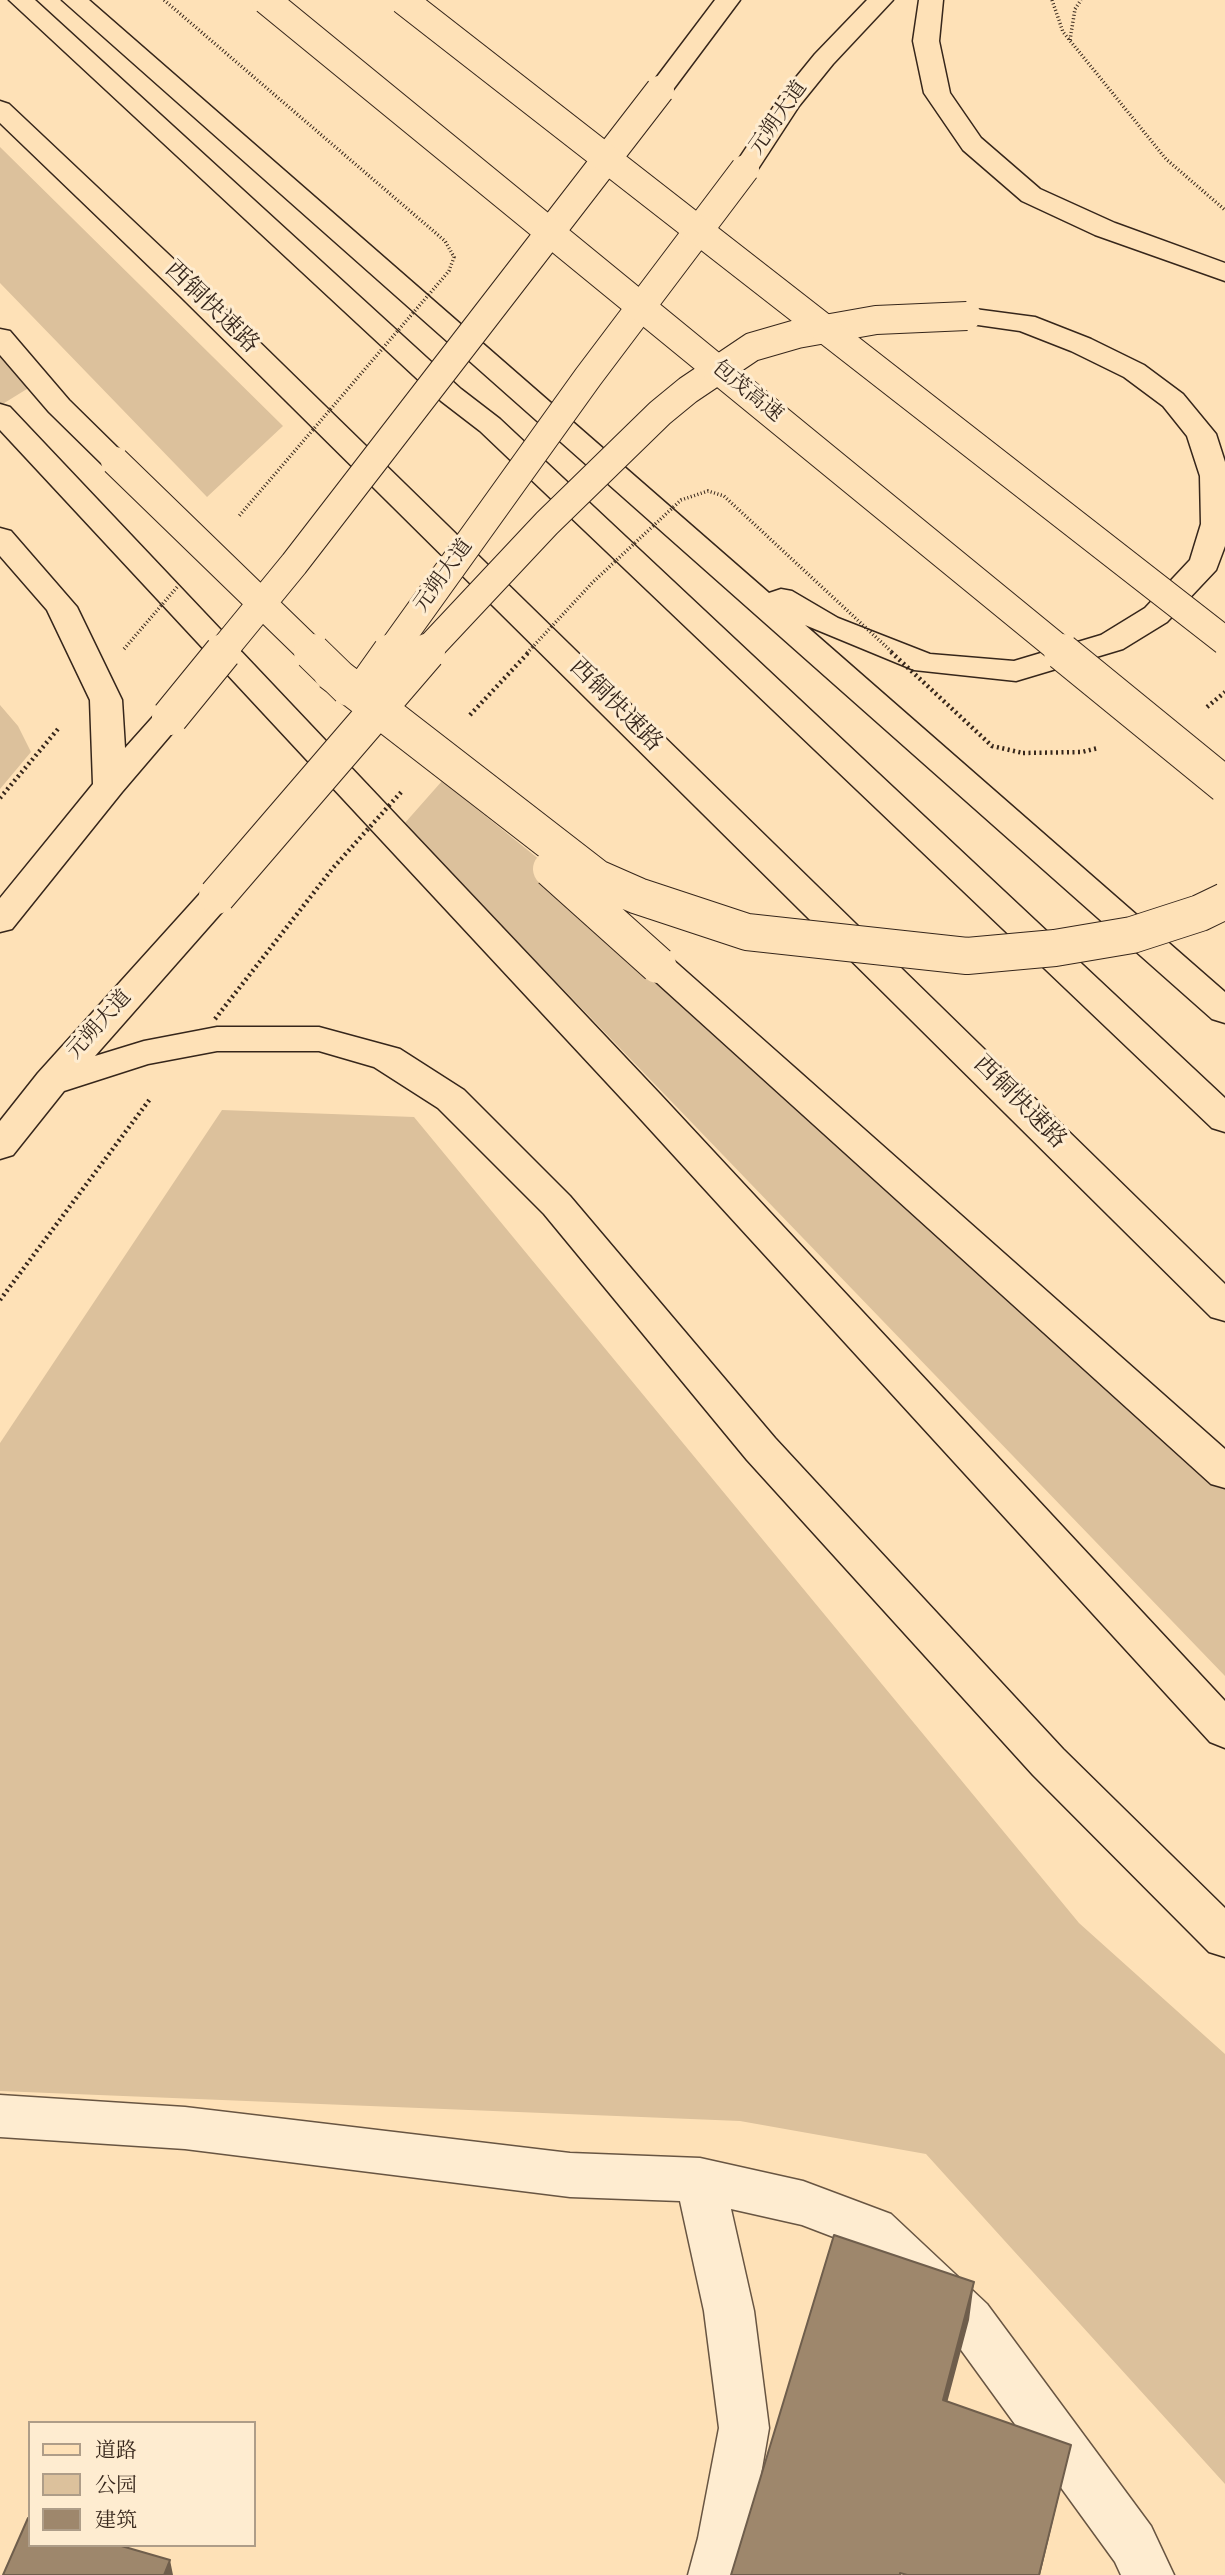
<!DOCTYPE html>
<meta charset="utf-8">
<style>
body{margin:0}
#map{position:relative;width:1225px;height:2575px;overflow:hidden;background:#fee1b7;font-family:"Sorts Mill Goudy","Noto Serif SC",serif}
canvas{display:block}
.legend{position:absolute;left:28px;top:2421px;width:228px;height:126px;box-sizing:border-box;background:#feecd0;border:2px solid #ae9d88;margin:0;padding:9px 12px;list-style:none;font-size:21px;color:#36261b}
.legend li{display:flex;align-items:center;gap:14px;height:35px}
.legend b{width:35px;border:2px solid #ae9d88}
</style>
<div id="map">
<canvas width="1225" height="2575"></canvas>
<ul class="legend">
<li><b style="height:9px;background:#fee1b7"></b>道路</li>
<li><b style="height:19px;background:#dcc19c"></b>公园</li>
<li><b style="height:19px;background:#9e876c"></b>建筑</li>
</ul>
</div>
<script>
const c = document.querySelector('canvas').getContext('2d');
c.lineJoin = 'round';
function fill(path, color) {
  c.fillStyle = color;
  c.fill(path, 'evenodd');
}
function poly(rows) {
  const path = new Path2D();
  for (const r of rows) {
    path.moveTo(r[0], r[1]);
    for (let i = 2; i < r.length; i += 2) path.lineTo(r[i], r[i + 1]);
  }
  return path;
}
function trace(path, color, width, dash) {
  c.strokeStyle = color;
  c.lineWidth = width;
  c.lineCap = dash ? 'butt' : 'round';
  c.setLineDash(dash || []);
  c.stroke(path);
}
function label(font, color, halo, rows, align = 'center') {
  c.font = font + ' "Sorts Mill Goudy","Noto Serif SC",serif';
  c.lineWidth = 6;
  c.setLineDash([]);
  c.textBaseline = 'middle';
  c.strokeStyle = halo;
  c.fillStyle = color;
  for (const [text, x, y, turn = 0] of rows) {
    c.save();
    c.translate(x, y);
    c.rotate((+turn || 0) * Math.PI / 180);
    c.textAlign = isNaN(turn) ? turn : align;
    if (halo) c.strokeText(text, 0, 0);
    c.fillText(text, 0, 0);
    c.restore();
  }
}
const green = poly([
 [0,147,283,426,207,497,0,283],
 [0,340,35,384,1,405,0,404],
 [0,705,18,726,31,752,0,789],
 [442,781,798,1068,1225,1472,1225,1676,404,824],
 [222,1110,414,1117,1079,1923,1225,2054,1225,2484,926,2154,740,2121,0,2091,0,1443]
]);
const pathFar1 = poly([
 [1052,0,1063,32,1166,159,1225,210],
 [1070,40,1075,9,1081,0]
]);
const path = poly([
 [1207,707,1225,692],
 [1023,753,1082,752,1098,748],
 [0,798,58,729],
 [0,1300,150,1099]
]);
const minor = poly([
 [0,2095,185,2107,570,2153,700,2158,803,2181,891,2214,987,2304,1151,2526,1174,2575,1121,2575,1115,2562,951,2336,857,2246,802,2225,731,2209,754,2311,769,2428,750,2538,740,2575,688,2575,698,2538,719,2428,704,2311,680,2201,570,2197,185,2149,0,2137,0,2095]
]);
const primary = poly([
 [62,0,89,0,769,593,781,589,792,591,838,618,930,654,1014,661,1101,635,1145,608,1190,560,1201,524,1200,476,1187,436,1163,406,1124,377,1071,351,1020,331,957,322,953,316,957,310,967,308,1035,317,1091,339,1144,365,1183,394,1216,434,1225,462,1225,546,1216,570,1167,622,1123,649,1016,681,914,670,805,625,1225,992,1225,1023,1212,1019,62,0],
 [715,0,740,0,669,95,660,98,651,95,647,90,715,0],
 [867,0,893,0,833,64,799,106,754,175,745,177,736,175,732,169,780,97,815,54,867,0],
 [919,0,943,0,939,41,950,93,981,138,1040,189,1115,223,1225,263,1225,281,1095,235,1022,201,963,150,924,93,913,41,919,0],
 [0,329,10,331,69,400,125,455,130,461,125,467,115,470,105,467,49,412,0,355,0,329],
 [0,404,10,407,660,1094,1225,1701,1225,1748,1210,1742,634,1112,0,430,0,404],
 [0,528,11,531,77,607,122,700,125,748,159,710,170,707,181,710,186,717,122,792,12,929,0,932,0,898,93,784,90,700,47,610,0,556,0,528],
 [217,885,229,888,234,896,229,904,95,1056,144,1041,217,1027,319,1027,400,1049,464,1090,570,1196,775,1438,1063,1749,1225,1908,1225,1957,1209,1952,1033,1775,747,1460,544,1214,438,1108,374,1067,319,1051,217,1051,148,1064,64,1091,13,1155,0,1159,0,1121,38,1073,205,888,217,885],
 [658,954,670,957,1225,1449,1225,1488,1211,1484,646,973,640,965,646,957,658,954]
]);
const motorway = poly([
 [9,0,35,0,461,389,500,419,1225,1098,1225,1132,1212,1128,480,431,441,401,9,0],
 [0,101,9,104,200,284,1225,1284,1225,1321,1211,1317,180,296,0,123,0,101]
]);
const pathBridgeFar1 = poly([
 [164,0,445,241,454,257,449,271,239,516],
 [124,649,178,586],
 [527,653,593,582,681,500,708,491,724,496,893,653]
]);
const pathBridge = poly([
 [891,652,992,746,1023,753],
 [470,715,529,652],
 [215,1019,333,868,403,790]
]);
const primaryBridgeFar1 = poly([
 [115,461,313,653],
 [221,653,294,564,660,90],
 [390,653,588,377,745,169],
 [425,653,547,523,660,413,688,390,752,347,797,334,876,320,967,316]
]);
const primaryBridge = poly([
 [312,652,349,688],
 [331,672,597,878,638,896,747,932,967,956,1055,948,1132,935,1200,913,1225,901],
 [364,690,391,652],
 [170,717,223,652],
 [551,869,658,965],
 [217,896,427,652]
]);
const motorwayBridgeFar1 = poly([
 [266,0,1064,653],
 [403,0,1225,641]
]);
const motorwayBridge = poly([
 [1062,652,1225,785]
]);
const shadedWall = poly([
 [974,2282,969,2320,938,2437,943,2400],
 [1071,2445,1040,2575,1039,2575],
 [170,2560,173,2575,164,2575]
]);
const building = poly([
 [834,2235,974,2282,943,2400,1071,2445,1039,2575,907,2575,900,2573,900,2575,731,2575,834,2235],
 [28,2518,30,2519,30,2545,118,2545,170,2560,164,2575,3,2575,28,2518]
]);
const farStreetnames = [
 ["元朔大道",780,119,-55],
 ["包茂高速",746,393,39],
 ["元朔大道",445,577,-54],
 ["元朔大道",101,1026,-48]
];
const streetNames = [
 ["西铜快速路",210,309,44],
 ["西铜快速路",614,707,45],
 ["西铜快速路",1018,1104,45]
];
fill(green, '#dcc19c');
trace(minor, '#685542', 3);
trace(primary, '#36261b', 3);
trace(motorway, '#36261b', 3);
trace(pathFar1, '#36261b', 3.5, [1, 2.5]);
trace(path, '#36261b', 4.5, [2, 3.5]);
fill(minor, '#feecd0');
fill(primary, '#fee1b7');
fill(motorway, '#fee1b7');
trace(primaryBridgeFar1, '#36261b', 30, []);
trace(primaryBridge, '#36261b', 38, []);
trace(motorwayBridgeFar1, '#36261b', 30, []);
trace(motorwayBridge, '#36261b', 38, []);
trace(pathBridgeFar1, '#36261b', 3.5, [1, 2.5]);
trace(pathBridge, '#36261b', 4.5, [2, 3.5]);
trace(primaryBridgeFar1, '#fee1b7', 28);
trace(primaryBridge, '#fee1b7', 36);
trace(motorwayBridgeFar1, '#fee1b7', 28);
trace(motorwayBridge, '#fee1b7', 36);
fill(shadedWall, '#6f5e4c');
fill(building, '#9e876c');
trace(building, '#6f5e4c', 2);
label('21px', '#36261b', '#feecd0', farStreetnames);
label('24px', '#36261b', '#feecd0', streetNames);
</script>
